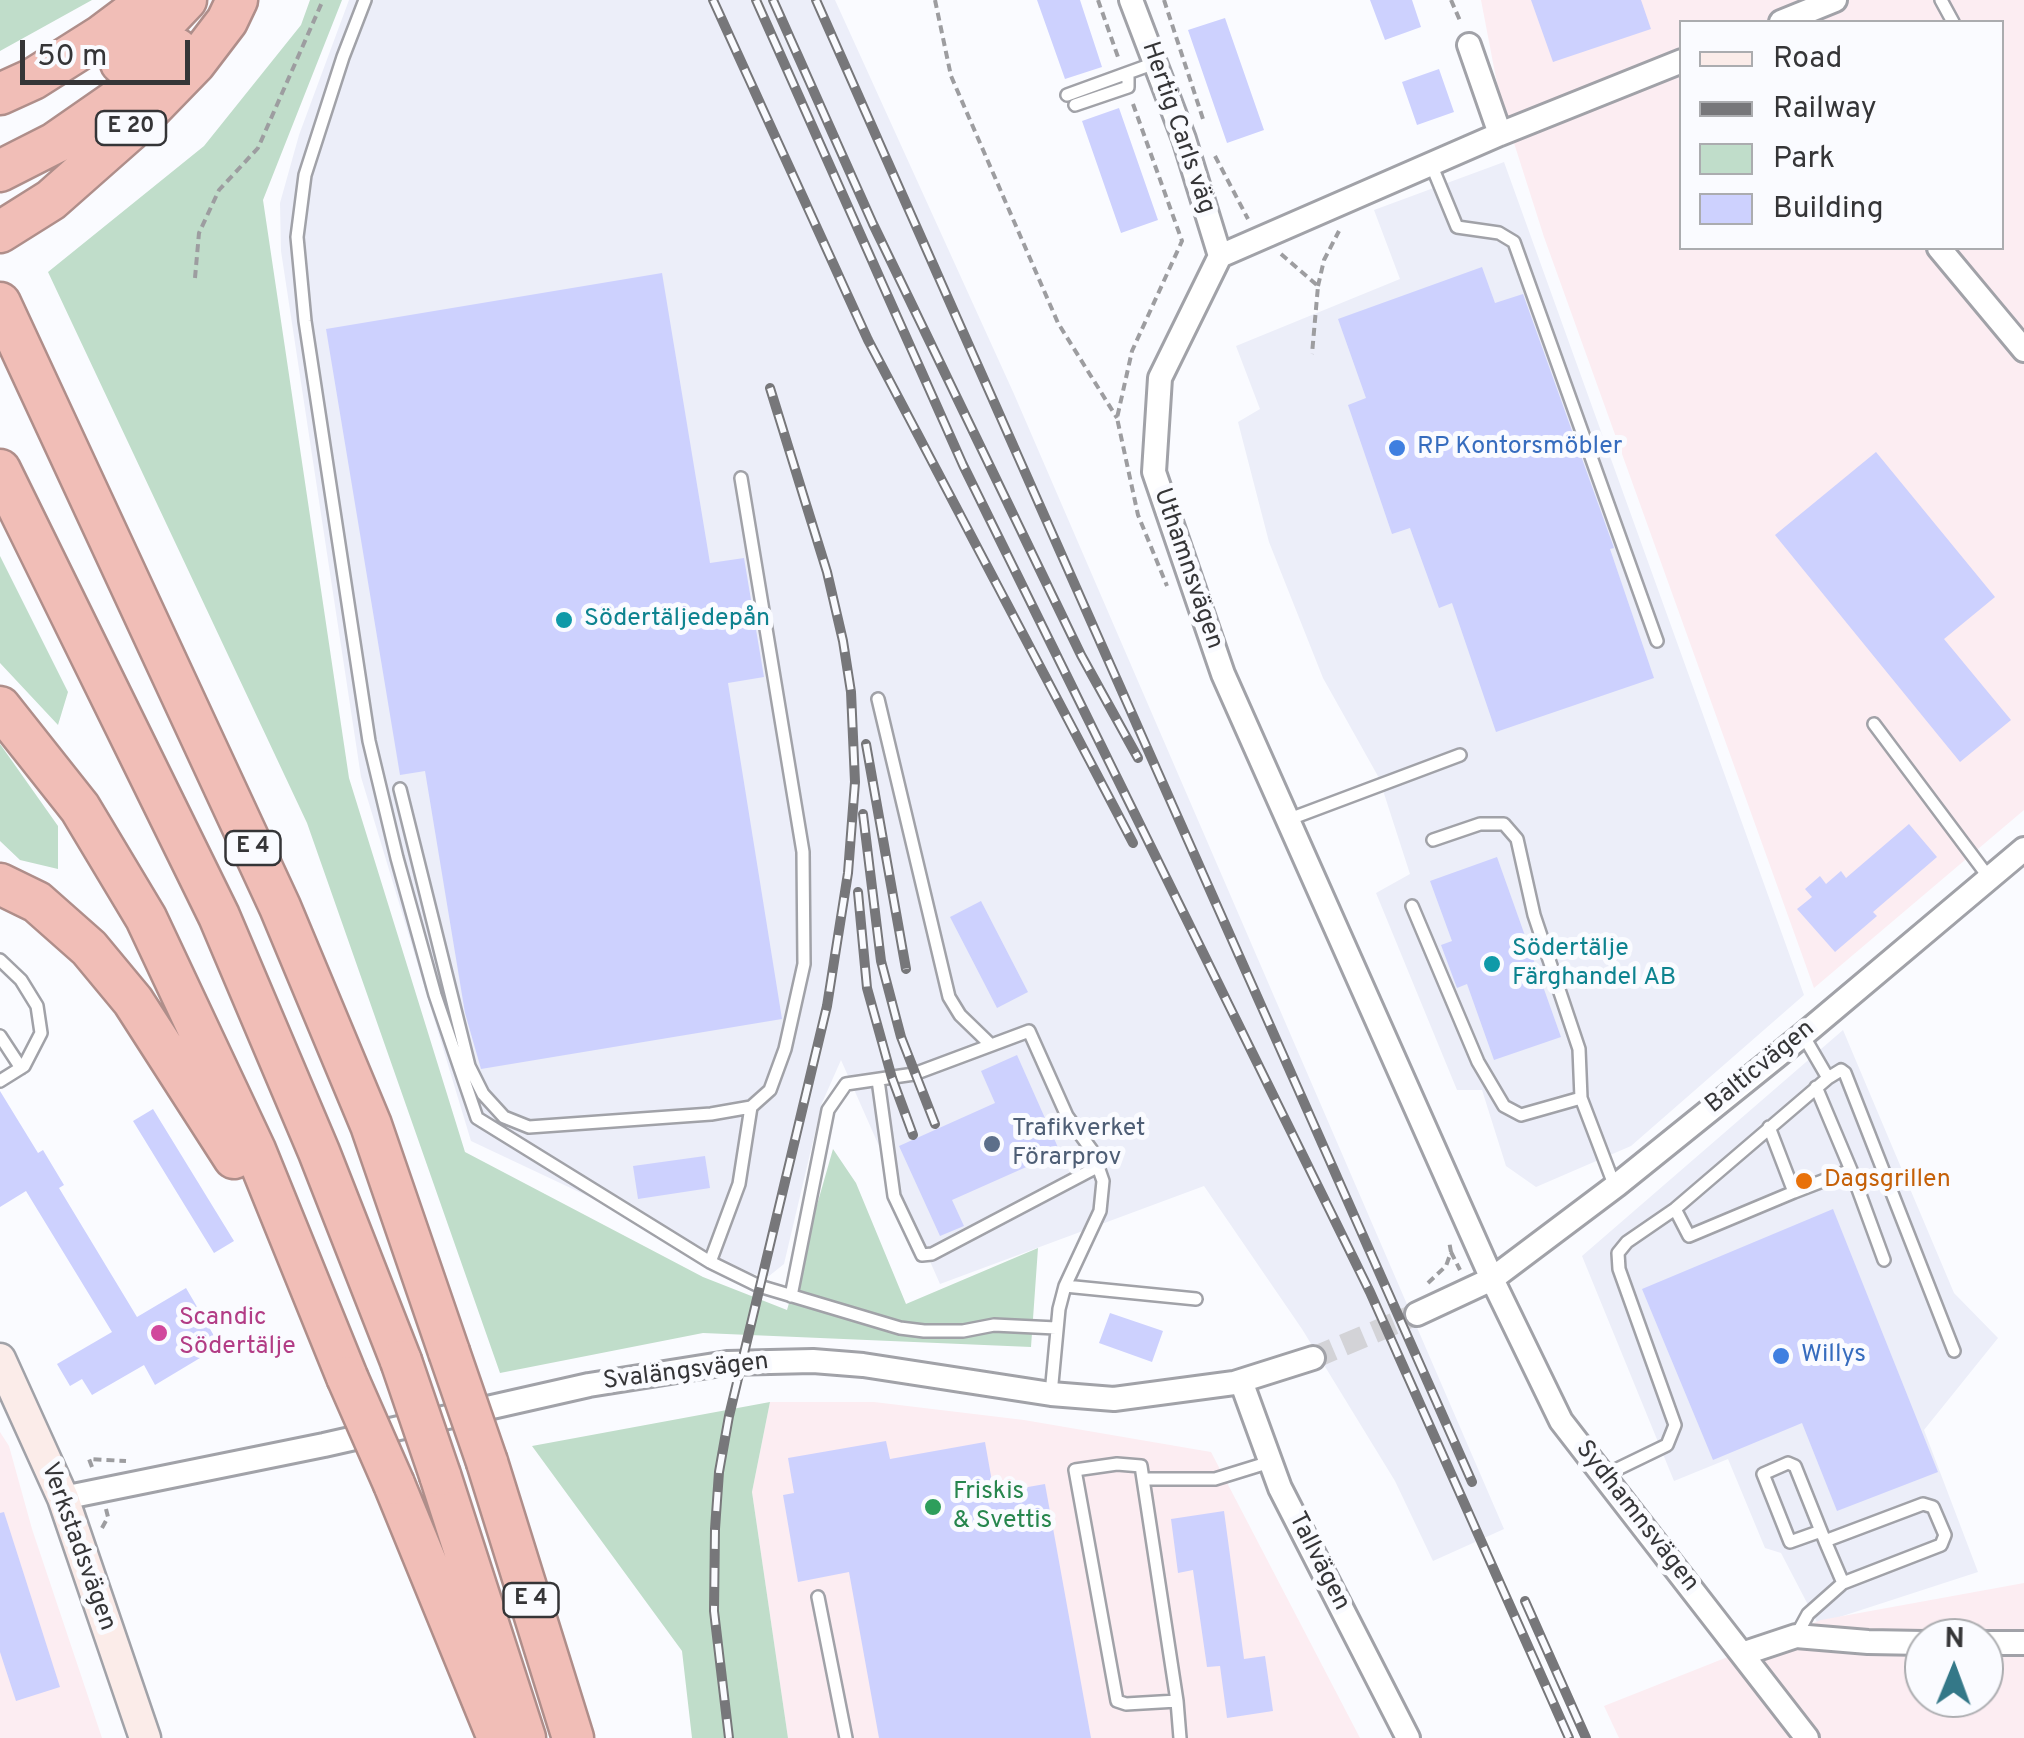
<!DOCTYPE html>
<meta charset="utf-8">
<style>
body{margin:0}
#map{position:relative;width:2024px;height:1738px;overflow:hidden;background:#fafbff;font-family:Overpass,sans-serif}
canvas{display:block}
.legend{position:absolute;left:1679px;top:20px;width:325px;height:230px;box-sizing:border-box;background:#fafbff;border:2px solid #abacaf;margin:0;padding:12px 18px;list-style:none;font-size:30px;color:#353537}
.legend li{display:flex;align-items:center;gap:20px;height:50px}
.legend b{width:50px;border:2px solid #abacaf}
.north{position:absolute;left:1904px;top:1618px;width:100px;height:100px;box-sizing:border-box;background:#fafbff;border:2px solid #abacaf;border-radius:50%;rotate:1deg;font-size:28px;font-weight:700;line-height:40px;text-align:center;color:#353537}
.north::after{content:'';display:block;margin:auto;width:35px;height:45px;background:#347888;clip-path:polygon(50% 0,100% 100%,50% 72%,0 100%)}
.scale{position:absolute;left:20px;top:40px;width:170px;height:45px;box-sizing:border-box;border:5px solid #353537;border-top:0;padding-left:12px;font-size:30px;line-height:35px;white-space:nowrap;color:#353537;-webkit-text-stroke:8px #fafbff;paint-order:stroke}
</style>
<div id="map">
<canvas width="2024" height="1738"></canvas>
<ul class="legend">
<li><b style="height:12px;background:#fbece9"></b>Road</li>
<li><b style="height:12px;background:#77777a"></b>Railway</li>
<li><b style="height:28px;background:#c0ddca"></b>Park</li>
<li><b style="height:28px;background:#cdd1fe"></b>Building</li>
</ul>
<div class="north">N</div>
<div class="scale">50 m</div>
</div>
<script>
const c = document.querySelector('canvas').getContext('2d');
c.lineJoin = 'round';
function fill(path, color) {
  c.fillStyle = color;
  c.fill(path, 'evenodd');
}
function poly(rows) {
  const path = new Path2D();
  for (const r of rows) {
    path.moveTo(r[0], r[1]);
    for (let i = 2; i < r.length; i += 2) path.lineTo(r[i], r[i + 1]);
  }
  return path;
}
function trace(path, color, width, dash) {
  c.strokeStyle = color;
  c.lineWidth = width;
  c.lineCap = dash ? 'butt' : 'round';
  c.setLineDash(dash || []);
  c.stroke(path);
}
function label(font, color, halo, rows, align = 'center') {
  c.font = font + ' Overpass,sans-serif';
  c.lineWidth = 10;
  c.setLineDash([]);
  c.textBaseline = 'middle';
  c.strokeStyle = halo;
  c.fillStyle = color;
  for (const [text, x, y, turn = 0] of rows) {
    c.save();
    c.translate(x, y);
    c.rotate((+turn || 0) * Math.PI / 180);
    c.textAlign = isNaN(turn) ? turn : align;
    if (halo) c.strokeText(text, 0, 0);
    c.fillText(text, 0, 0);
    c.restore();
  }
}
const built = poly([
 [349,0,835,0,1014,394,1504,1529,1433,1561,1395,1481,1302,1329,1204,1186,940,1284,841,1060,822,1103,784,1264,769,1276,753,1274,471,1141,361,777,281,251,280,203,299,135],
 [1504,162,1804,995,1631,1146,1536,1187,1506,1166,1482,1090,1457,1090,1376,893,1410,874,1379,778,1323,678,1269,542,1238,422,1260,409,1236,346,1400,279,1374,210],
 [1843,1030,1954,1293,1998,1338,1924,1430,1978,1572,1818,1624,1781,1553,1765,1548,1728,1459,1674,1481,1582,1256]
]);
const industrial = poly([
 [1481,0,2024,0,2024,810,1814,988,1544,237,1500,99],
 [1682,22,2002,22,2002,248,1682,248],
 [770,1402,874,1402,1024,1420,1211,1452,1360,1738,788,1738,752,1492],
 [0,1432,9,1446,32,1529,102,1738,0,1738],
 [2024,1583,2024,1738,1619,1738,1604,1706,1821,1620],
 [1924,1638,1984,1638,1984,1698,1924,1698]
]);
const green = poly([
 [0,0,92,0,0,51],
 [310,0,342,0,263,200,349,778,465,1152,703,1277,787,1310,833,1149,856,1183,906,1304,1038,1248,1031,1347,703,1333,500,1373,307,823,48,272,204,146,301,25],
 [0,556,68,692,58,725,0,663],
 [0,744,58,826,58,869,20,860,0,841],
 [770,1402,752,1492,788,1738,692,1738,682,1651,532,1446]
]);
const building = poly([
 [1037,0,1080,0,1102,67,1065,79],
 [1370,0,1412,0,1421,27,1385,40],
 [1531,0,1641,0,1651,29,1553,62],
 [1225,18,1264,130,1227,143,1188,30],
 [1439,69,1454,112,1417,125,1402,82],
 [1119,108,1158,220,1121,233,1082,121],
 [1482,267,1495,303,1523,294,1614,548,1610,549,1654,678,1496,732,1452,603,1439,608,1410,528,1392,534,1348,405,1366,398,1338,319],
 [662,273,710,563,744,558,764,677,728,683,782,1019,481,1069,465,1013,425,771,400,775,326,329],
 [1876,452,1995,597,1944,639,2011,720,1960,762,1775,535],
 [1909,824,1937,857,1873,912,1877,916,1835,952,1797,909,1812,897,1805,889,1820,876,1826,884,1841,871,1846,878],
 [1497,857,1561,1037,1494,1060,1467,984,1457,988,1454,980,1441,945,1452,941,1430,881],
 [981,901,1028,992,997,1008,950,917],
 [1017,1055,1060,1152,952,1200,964,1226,940,1236,899,1146,995,1103,981,1071],
 [0,1091,38,1153,43,1150,64,1185,59,1188,137,1317,186,1288,220,1346,155,1385,144,1365,92,1395,82,1379,70,1386,57,1364,112,1332,26,1191,0,1207],
 [153,1109,234,1241,214,1253,133,1121],
 [705,1156,710,1188,638,1199,633,1166],
 [1833,1209,1938,1472,1837,1511,1802,1423,1713,1460,1642,1289],
 [1110,1313,1163,1331,1152,1362,1099,1343],
 [886,1441,890,1459,985,1442,994,1493,1045,1484,1091,1738,879,1738,849,1572,798,1582,783,1495,794,1493,788,1458],
 [1224,1511,1244,1659,1265,1656,1273,1711,1227,1718,1220,1666,1207,1667,1193,1570,1178,1573,1171,1519],
 [4,1512,60,1687,16,1701,0,1652,0,1513]
]);
const minorTunnel = poly([
 [1313,1358,1417,1314]
]);
const path = poly([
 [935,0,951,76,1058,323,1117,418],
 [1098,0,1118,57],
 [1164,0,1203,119],
 [1451,0,1461,23],
 [1133,104,1182,241,1132,351,1117,418,1138,515,1167,586],
 [1215,156,1248,219],
 [1281,254,1318,286,1312,354],
 [195,278,199,233,219,190,258,148,323,0],
 [1318,286,1324,260,1339,231],
 [1451,1252,1460,1270],
 [1428,1283,1446,1266,1451,1252,1449,1241],
 [92,1467,89,1459,126,1461],
 [102,1528,108,1517,106,1509]
]);
const service = poly([
 [365,0,343,57,305,175,297,237,305,321,369,741,397,858,435,995,477,1118,710,1262,759,1286,900,1328,924,1331,963,1331,994,1325,1056,1328],
 [1941,0,1953,22],
 [1067,95,1155,63],
 [1075,105,1128,87,1128,73],
 [1431,164,1457,227,1499,233,1514,242,1657,641],
 [878,699,949,997,960,1015,991,1045],
 [1874,724,1990,879],
 [400,789,469,1066,483,1094,504,1117,529,1127,711,1114,751,1107,770,1090,785,1049,804,964,803,852,741,478],
 [1287,820,1460,755],
 [1433,840,1480,824,1504,824,1517,839,1534,915,1579,1049,1581,1098],
 [1412,906,1478,1062,1504,1106,1521,1115,1581,1098,1615,1187],
 [0,960,21,980,37,1006,41,1033,24,1066,0,1081],
 [0,1036,21,1068],
 [1828,1078,1841,1070,1845,1073,1954,1351],
 [878,1080,894,1196,922,1255,932,1254,1099,1166],
 [1816,1087,1851,1170],
 [1794,1192,1851,1170,1884,1260],
 [1675,1209,1689,1236,1794,1192,1769,1127],
 [710,1262,739,1184,751,1107],
 [1065,1286,1196,1299],
 [791,1296,828,1110,846,1084,914,1074,1029,1031,1067,1116,1093,1152,1103,1181,1100,1211,1065,1286,1059,1309,1051,1394],
 [1603,1476,1667,1445,1675,1425,1619,1269,1618,1253,1627,1242,1675,1209,1828,1078,1803,1035],
 [1143,1479,1215,1479,1270,1462],
 [1821,1531,1790,1542,1763,1474,1788,1463,1795,1466,1825,1541],
 [818,1597,846,1738],
 [1796,1636,1808,1614,1843,1583,1941,1545,1945,1535,1933,1507,1923,1504,1825,1541,1843,1583],
 [1177,1701,1126,1704,1117,1701,1075,1470,1117,1464,1141,1466,1177,1701,1180,1738]
]);
const minor = poly([
 [1131,0,1184,139,1220,256],
 [1781,22,1835,0],
 [1469,45,1500,134],
 [1682,61,1500,134,1220,256,1160,378,1154,472,1223,674,1492,1279,1561,1421,1807,1738],
 [1939,248,2024,350],
 [1417,1314,1492,1279,1617,1185,1803,1035,2024,849],
 [1241,1381,1280,1488,1408,1738],
 [63,1498,324,1445,589,1385,727,1363,813,1361,863,1365,1051,1394,1114,1399,1234,1383,1313,1358],
 [1984,1643,2024,1643],
 [1742,1654,1796,1636,1868,1642,1924,1643]
]);
const secondary = poly([
 [0,1359,63,1498,145,1738]
]);
const motorway = poly([
 [121,63,148,40,186,0],
 [0,94,33,79,101,36,149,0],
 [0,171,55,143,114,102,177,49],
 [0,232,51,200,128,132,195,63,227,21,237,0],
 [0,303,280,907,371,1125,449,1352],
 [0,470,219,916,319,1152,401,1361],
 [0,707,80,808,146,918,255,1150,347,1377],
 [0,884,37,902,89,948,133,1001,234,1158],
 [487,1462,573,1738],
 [440,1475,525,1738],
 [394,1484,498,1738]
]);
const rail = poly([
 [713,0,868,340,1133,843],
 [756,0,963,465,1370,1292,1569,1738],
 [773,0,873,224,1081,655,1138,758],
 [816,0,1472,1482],
 [866,744,906,969],
 [863,814,881,961,901,1037,935,1124],
 [858,892,867,988,892,1078,913,1135],
 [1525,1601,1586,1738],
 [729,1738,714,1611,715,1529,719,1472,729,1416,827,1006,848,873,855,782,851,692,843,641,827,572,770,388]
]);
const motorwayBridge = poly([
 [449,1352,487,1462],
 [401,1361,440,1475],
 [347,1377,394,1484]
]);
const markers = [
 [1397,448,10,"#3f7fe0"],
 [564,620,10,"#0f9aa8"],
 [1492,964,10,"#0f9aa8"],
 [992,1144,10,"#5c6f8a"],
 [1804,1181,10,"#e8710a"],
 [159,1333,10,"#d1479c"],
 [1781,1356,10,"#3f7fe0"],
 [933,1507,10,"#2e9e5b"]
];
const shields = [
 [131,128,70],
 [253,848,55],
 [531,1600,55]
];
const shieldNames = [
 ["E 20",131,128],
 ["E 4",253,848],
 ["E 4",531,1600]
];
const streetNames = [
 ["Hertig Carls väg",1177,128,71],
 ["Uthamnsvägen",1187,569,71],
 ["Balticvägen",1761,1068,-39],
 ["Svalängsvägen",686,1373,-7],
 ["Sydhamnsvägen",1636,1517,52],
 ["Verkstadsvägen",77,1547,70],
 ["Tallvägen",1318,1562,63]
];
const shopNames = [
 ["RP Kontorsmöbler",1417,448],
 ["Willys",1801,1356]
];
const cultureNames = [
 ["Södertäljedepån",584,620],
 ["Södertälje",1512,950],
 ["Färghandel AB",1512,979]
];
const serviceNames = [
 ["Trafikverket",1012,1130],
 ["Förarprov",1012,1159]
];
const foodNames = [
 ["Dagsgrillen",1824,1181]
];
const hotelNames = [
 ["Scandic",179,1319],
 ["Södertälje",179,1348]
];
const leisureNames = [
 ["Friskis",953,1493],
 ["& Svettis",953,1522]
];
fill(built, '#eceef9');
fill(industrial, '#fcedf2');
fill(green, '#c0ddca');
fill(building, '#cdd1fe');
trace(minorTunnel, '#d3d3d7', 22, [22, 11]);
trace(service, '#a1a2a8', 16);
trace(minor, '#a1a2a8', 28);
trace(secondary, '#a1a2a8', 35);
trace(motorway, '#af8e8a', 45);
trace(path, '#9d9da0', 4, [8, 5]);
trace(service, '#fff', 11);
trace(minor, '#fff', 22);
trace(secondary, '#fbece9', 30);
trace(motorway, '#f1beb7', 40);
trace(rail, '#77777a', 10);
trace(rail, '#fafbff', 6, [19]);
trace(motorwayBridge, '#af8e8a', 45, []);
trace(motorwayBridge, '#f1beb7', 40);
for (const [x, y, r, color] of markers) {
  const dot = new Path2D();
  dot.arc(x, y, r, 0, 2 * Math.PI);
  c.fillStyle = color;
  c.fill(dot);
  trace(dot, '#fafbff', 4);
}
for (const [x, y, w] of shields) {
  const box = new Path2D();
  box.roundRect(x - w / 2, y - 17, w, 34, 8);
  c.fillStyle = '#fafbff';
  c.fill(box);
  trace(box, '#353537', 2.5);
}
label('bold 22px', '#353537', null, shieldNames);
label('25px', '#353537', '#fafbff', streetNames);
label('25px', '#366cbe', '#fafbff', shopNames, 'left');
label('25px', '#0d838f', '#fafbff', cultureNames, 'left');
label('25px', '#4e5e75', '#fafbff', serviceNames, 'left');
label('25px', '#c56008', '#fafbff', foodNames, 'left');
label('25px', '#b23c85', '#fafbff', hotelNames, 'left');
label('25px', '#27864d', '#fafbff', leisureNames, 'left');
</script>
